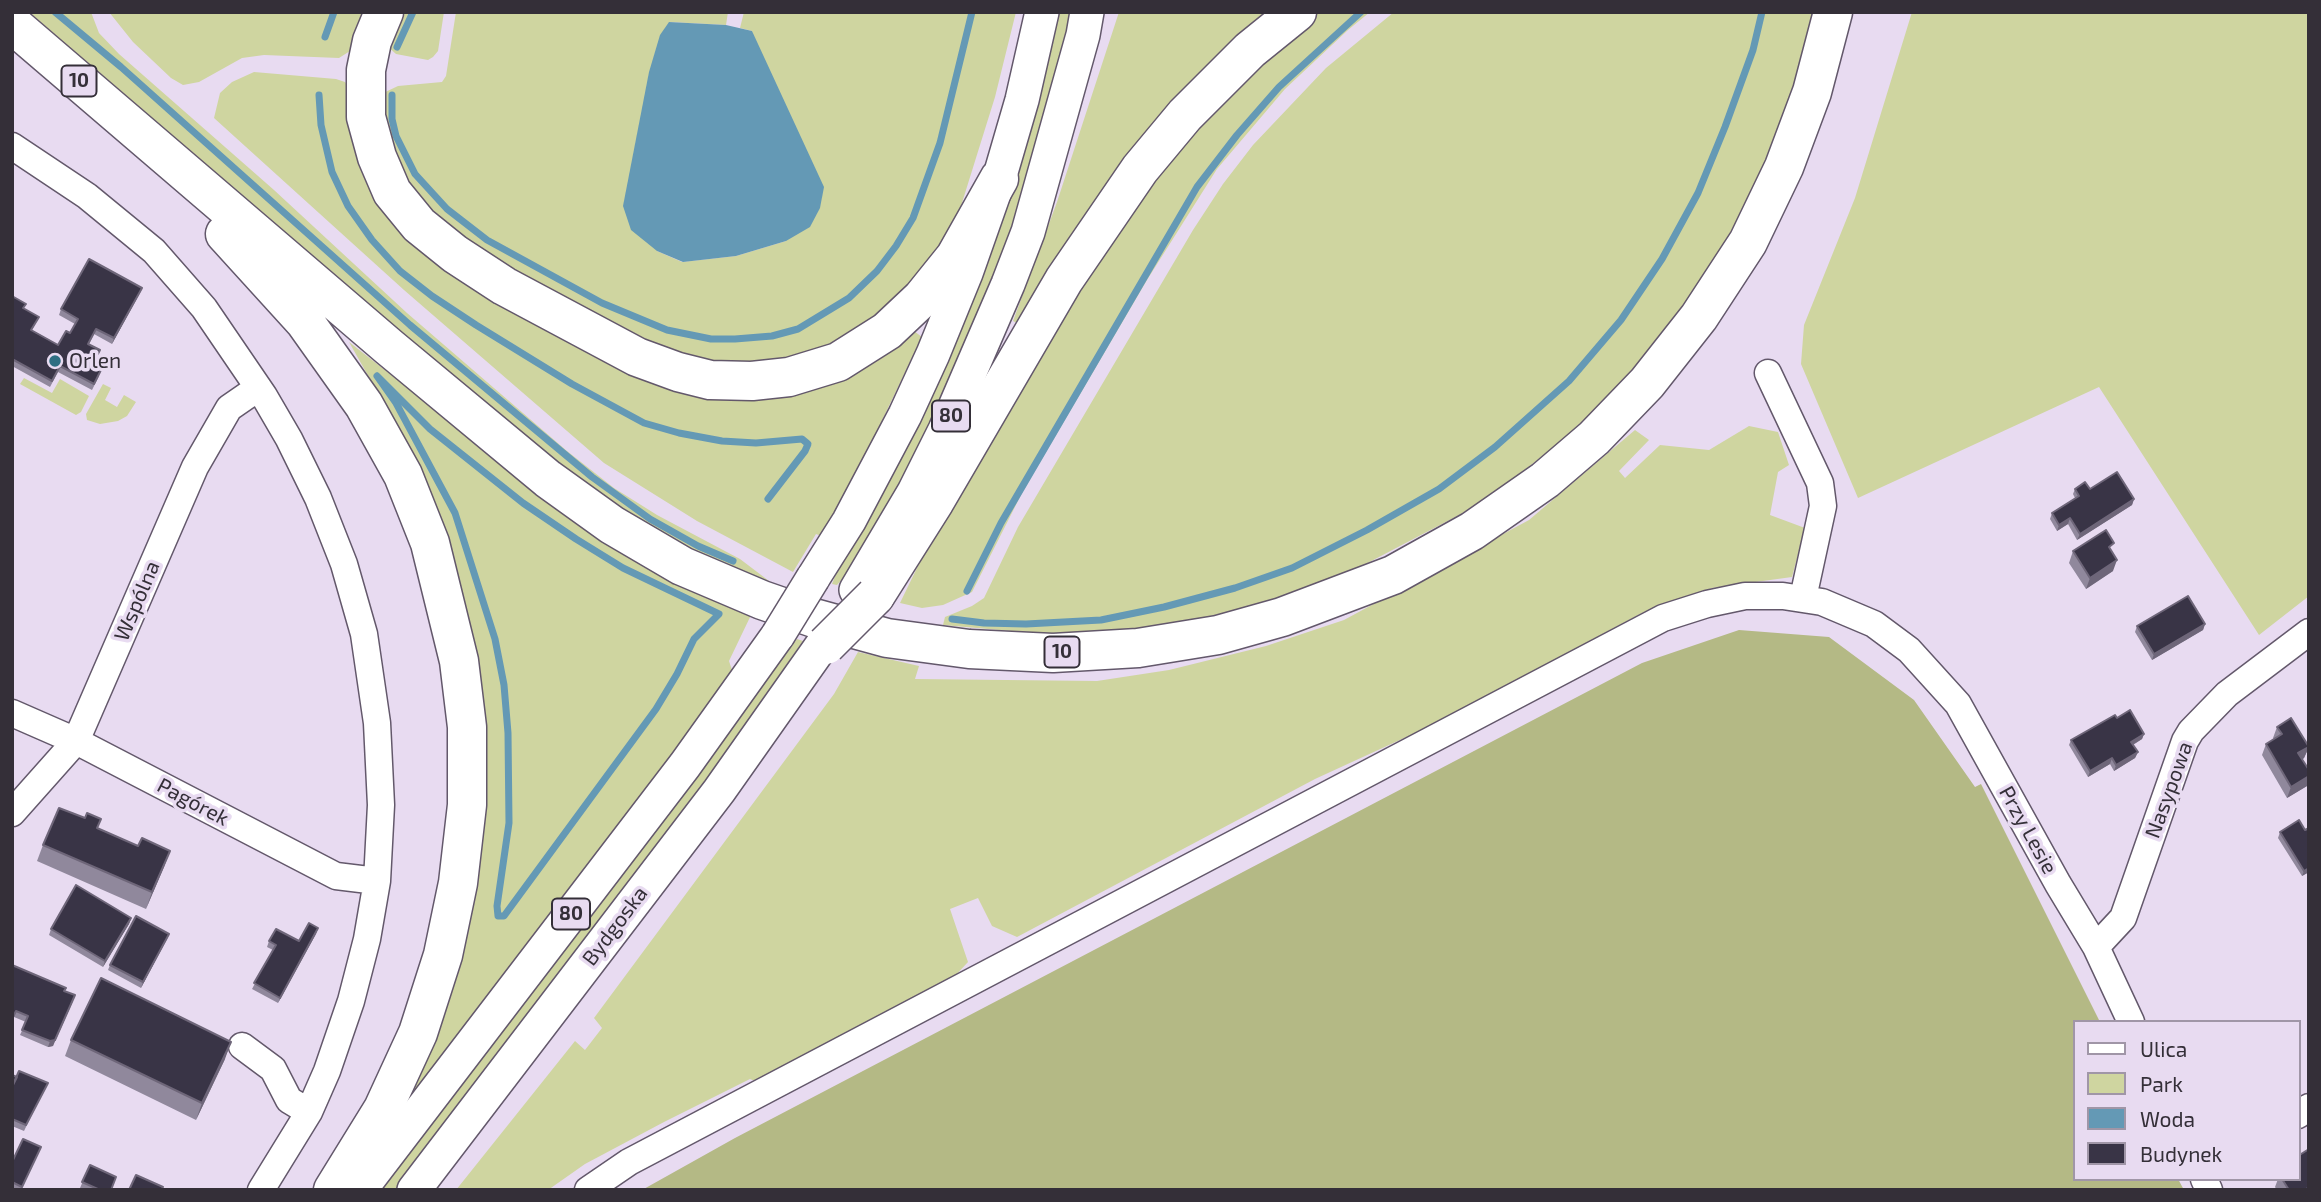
<!DOCTYPE html>
<meta charset="utf-8">
<style>
body{margin:0}
#map{position:relative;width:2321px;height:1202px;overflow:hidden;background:#e8dbf1;font-family:"Exo 2",sans-serif}
canvas{display:block}
.frame{position:absolute;inset:0;border:14px solid #342f38;pointer-events:none}
.legend{position:absolute;left:2073px;top:1020px;width:228px;height:161px;box-sizing:border-box;background:#e8dbf1;border:2px solid #a096a7;margin:0;padding:9px 12px;list-style:none;font-size:21px;color:#342f38}
.legend li{display:flex;align-items:center;gap:14px;height:35px}
.legend b{width:35px;border:2px solid #a096a7}
</style>
<div id="map">
<canvas width="2321" height="1202"></canvas>
<div class="frame"></div>
<ul class="legend">
<li><b style="height:9px;background:#fff"></b>Ulica</li>
<li><b style="height:19px;background:#cfd5a0"></b>Park</li>
<li><b style="height:19px;background:#6499b5"></b>Woda</li>
<li><b style="height:19px;background:#393446"></b>Budynek</li>
</ul>
</div>
<script>
const c = document.querySelector('canvas').getContext('2d');
c.lineJoin = 'round';
function fill(path, color) {
  c.fillStyle = color;
  c.fill(path, 'evenodd');
}
function poly(rows) {
  const path = new Path2D();
  for (const r of rows) {
    path.moveTo(r[0], r[1]);
    for (let i = 2; i < r.length; i += 2) path.lineTo(r[i], r[i + 1]);
  }
  return path;
}
function trace(path, color, width, dash) {
  c.strokeStyle = color;
  c.lineWidth = width;
  c.lineCap = dash ? 'butt' : 'round';
  c.setLineDash(dash || []);
  c.stroke(path);
}
function label(font, color, halo, rows, align = 'center') {
  c.font = font + ' "Exo 2",sans-serif';
  c.lineWidth = 7;
  c.setLineDash([]);
  c.textBaseline = 'middle';
  c.strokeStyle = halo;
  c.fillStyle = color;
  for (const [text, x, y, turn = 0] of rows) {
    c.save();
    c.translate(x, y);
    c.rotate((+turn || 0) * Math.PI / 180);
    c.textAlign = isNaN(turn) ? turn : align;
    if (halo) c.strokeText(text, 0, 0);
    c.fillText(text, 0, 0);
    c.restore();
  }
}
const green = poly([
 [29,12,91,12,99,33,119,54,274,190,407,313,567,451,614,488,657,515,740,559,773,584,697,552,602,498,504,421,296,245],
 [109,12,366,12,350,51,339,58,264,55,242,58,199,82,183,85,171,78,133,42],
 [395,12,444,12,438,51,433,57,428,60,396,54,387,46],
 [456,12,728,12,726,25,669,22,657,251,682,262,736,256,786,241,752,31,740,28,744,12,1016,12,995,97,961,206,952,227,937,252,909,290,853,335,798,358,741,365,669,354,477,251,418,200,397,168,377,96,398,86,442,82,446,76],
 [1058,12,1071,12,1065,44,1010,237,983,309,906,475,858,561,837,585,832,584],
 [1119,12,1274,12,1019,324,1013,321,1057,202],
 [1318,12,1370,12,1348,30,1285,89,1217,169,1147,280,1022,493,972,592,943,605,922,608,900,603,959,481,1033,353,1169,151,1290,32],
 [1394,12,1814,12,1789,105,1761,172,1729,236,1693,294,1660,339,1616,390,1560,442,1507,484,1461,514,1358,568,1265,602,1211,616,1156,626,1093,633,1033,633,943,625,945,617,972,606,984,598,1018,527,1193,230,1223,184,1253,145,1326,68],
 [1912,12,2309,12,2309,596,2259,635,2099,387,1858,498,1801,364,1804,325,1855,198],
 [254,72,336,79,345,82,351,90,370,176,681,387,910,328,922,337,856,475,821,536,816,534,793,572,697,521,604,463,404,290,214,118,220,93,232,82],
 [349,342,417,395,541,498,586,529,752,613,729,661,732,670,695,724,389,1125,481,833,396,425],
 [24,378,52,393,60,379,89,396,81,412,76,415,20,384],
 [103,384,111,388,105,400,117,407,124,395,136,402,127,416,118,421,100,424,87,420,86,414],
 [1749,426,1778,432,1789,465,1778,472,1770,515,1805,528,1792,577,1712,588,1644,612,1426,728,1315,779,1017,937,992,926,978,898,950,909,968,962,954,977,755,1081,750,1079,664,1122,585,1164,548,1190,456,1190,575,1041,585,1050,602,1028,594,1018,834,694,858,652,919,666,915,679,1097,681,1169,670,1266,646,1344,620,1529,520,1635,430,1649,440,1619,471,1625,478,1660,445,1709,450],
 [797,639,803,641,700,791,530,1015,396,1190,378,1190]
]);
const forest = poly([
 [1739,630,1829,637,1914,700,1975,787,1981,784,2100,1022,2074,1022,2074,1179,2178,1179,2184,1190,642,1190,735,1138,1642,663]
]);
const water = poly([
 [669,22,726,25,752,31,824,187,820,208,810,227,786,241,736,256,683,262,657,251,631,230,623,206,649,72,660,35]
]);
const stream = poly([
 [55,12,121,67,410,325,592,477,650,519,698,546,733,561],
 [325,37,334,12],
 [397,47,413,12],
 [319,95,321,125,332,172,348,206,372,240,400,271,432,296,476,325,572,384,644,423,679,433,722,441,756,443,802,439,808,444,805,451,768,499],
 [392,95,392,119,396,136,415,174,447,209,487,240,602,303,667,330,711,339,735,339,772,336,798,329,849,298,877,271,896,246,913,218,940,143,972,12],
 [377,376,430,429,523,503,576,539,623,568,719,614,694,639,677,674,656,709,504,916,498,916,497,906,509,823,508,733,504,685,495,639,455,513,396,403,377,376],
 [967,591,1001,523,1197,187,1237,135,1279,87,1361,12],
 [952,619,984,623,1026,624,1101,620,1164,607,1235,588,1292,568,1367,530,1439,489,1495,447,1569,381,1621,320,1662,259,1698,193,1725,127,1753,50,1762,12]
]);
const minor = poly([
 [12,146,87,196,154,251,204,308,264,396,289,439,318,498,344,564,364,634,377,723,381,805,377,881,367,939,351,1001,327,1071,309,1112,261,1190],
 [1768,373,1820,483,1823,506,1803,598],
 [12,713,76,741,336,876,377,881],
 [12,813,76,741,195,467,229,408,258,388],
 [2096,947,2123,918,2185,741,2191,731,2227,694,2309,632],
 [242,1046,273,1069,289,1100,309,1112],
 [2298,1115,2309,1107],
 [2204,1179,2209,1190],
 [588,1190,629,1162,1663,618,1707,604,1745,596,1783,596,1822,602,1874,624,1909,650,1958,704,2058,884,2096,947,2131,1022]
]);
const major = poly([
 [813,578,849,521,905,415,933,354,966,273,999,179,1022,100,1042,12],
 [856,590,914,492,945,430,1008,284,1028,232,1083,35,1087,12],
 [360,1190,685,765,778,635],
 [414,1190,719,791,822,645]
]);
const highway = poly([
 [384,12,372,41,366,70,366,117,377,157,392,192,419,225,455,254,504,286,637,357,678,372,710,380,752,381,789,377,838,362,887,331,922,298,955,257,999,179],
 [12,24,389,347,548,479,612,525,682,566,762,600,814,618,887,638,969,649,1053,653,1138,648,1218,635,1282,617,1393,575,1472,531,1545,480,1594,438,1647,383,1699,317,1748,242,1784,167,1812,92,1833,12],
 [225,234,305,322,364,405,403,475,430,543,459,661,467,727,467,805,458,883,443,955,418,1033,383,1109,333,1190],
 [875,596,935,501,1064,280,1140,169,1185,115,1250,50,1297,12]
]);
const majorBridge = poly([
 [778,635,813,578]
]);
const highwayBridge = poly([
 [826,645,875,596]
]);
const wall = poly([
 [142,288,112,344,94,334,89,344,100,350,93,365,99,376,92,390,58,372,50,387,12,366,12,296,24,309,39,317,32,330,58,345,70,333,75,324,59,315,61,309],
 [2075,489,2090,489,2134,499,2132,505,2077,540,2068,524,2057,531,2050,519,2052,513,2075,498,2073,494],
 [2073,551,2112,551,2113,571,2086,589,2069,563],
 [2205,624,2203,630,2152,660,2135,632,2137,626],
 [2117,718,2144,734,2142,739,2133,745,2138,752,2135,758,2114,771,2110,764,2088,777,2069,745,2071,740],
 [2277,727,2309,747,2304,758,2302,760,2309,770,2309,782,2307,786,2287,798,2262,755,2266,744,2274,739,2273,738],
 [98,828,138,846,170,851,146,909,37,861,43,845],
 [2309,828,2309,872,2302,876,2278,838,2280,832,2305,830],
 [131,918,129,924,103,967,49,935,51,929],
 [318,928,278,1003,252,989,273,950,267,947,269,941,299,941],
 [169,934,141,988,108,970,110,965],
 [12,965,64,991,53,1046,48,1047,20,1035,26,1022,14,1017],
 [71,1040,225,1059,196,1120,65,1056],
 [12,1075,45,1088,24,1131,12,1126],
 [41,1147,21,1190,12,1189,12,1162],
 [90,1165,111,1190,85,1190,80,1188],
 [2278,1179,2282,1179,2309,1190,2277,1190,2275,1187]
]);
const shadedWall = poly([
 [142,288,140,293,112,344,114,338],
 [2134,499,2132,505,2077,540,2080,534],
 [2070,518,2068,524,2057,531,2059,525],
 [2117,560,2113,571,2086,589,2090,578],
 [2205,624,2203,630,2152,660,2154,654],
 [2144,734,2142,739,2129,747,2131,742],
 [2309,747,2304,758,2294,764,2298,753],
 [2138,752,2135,758,2114,771,2116,765],
 [2112,758,2110,764,2088,777,2090,771],
 [2309,776,2307,786,2287,798,2291,787],
 [170,851,164,867,146,909,152,892],
 [2309,868,2309,872,2302,876,2304,871],
 [131,918,129,924,103,967,105,961],
 [318,928,316,934,278,1003,280,998],
 [169,934,167,939,141,988,143,982],
 [73,1001,53,1046,48,1047,50,1041],
 [231,1042,225,1059,196,1120,202,1103]
]);
const building = poly([
 [89,259,142,288,114,338,96,329,88,344,100,350,92,365,101,370,94,384,60,366,52,381,12,359,12,296,26,304,23,308,39,317,31,330,58,345,66,331,70,333,78,319,61,309,89,259],
 [2117,472,2134,499,2080,534,2070,518,2059,525,2052,513,2079,496,2075,489,2085,482,2090,489,2117,472],
 [2106,530,2114,543,2109,547,2117,560,2090,578,2073,551,2106,530],
 [2188,596,2205,624,2154,654,2137,626,2188,596],
 [2130,710,2144,734,2131,742,2138,752,2116,765,2112,758,2090,771,2071,740,2115,715,2117,718,2130,710],
 [2291,718,2309,747,2298,753,2309,770,2309,776,2291,787,2266,744,2282,734,2277,727,2291,718],
 [59,808,85,818,87,813,101,819,97,828,138,846,142,838,170,851,152,892,43,845,59,808],
 [2299,820,2305,830,2309,828,2309,868,2304,871,2280,832,2299,820],
 [76,885,131,918,105,961,51,929,76,885],
 [136,916,169,934,143,982,110,965,136,916],
 [309,923,318,928,280,998,254,983,276,945,269,941,276,929,299,941,309,923],
 [12,965,66,988,64,991,75,995,55,1040,50,1041,22,1030,28,1016,16,1011,12,1019,12,965],
 [101,978,231,1042,202,1103,71,1040,101,978],
 [19,1071,48,1083,26,1125,12,1119,12,1087,19,1071],
 [12,1075,17,1077,12,1087,12,1075],
 [23,1139,41,1147,22,1187,12,1182,12,1162,23,1139],
 [2309,1149,2309,1187,2305,1190,2289,1190,2282,1179,2298,1179,2298,1156,2309,1149],
 [90,1165,116,1177,111,1190,100,1190,82,1182,90,1165],
 [136,1175,163,1187,161,1190,129,1190,136,1175]
]);
const markers = [
 [55,361,7,"#2e6e82"]
];
const shields = [
 [79,81,35],
 [951,416,38],
 [1062,652,35],
 [571,914,38]
];
const shieldNames = [
 ["10",79,81],
 ["80",951,416],
 ["10",1062,652],
 ["80",571,914]
];
const poiNames = [
 ["Orlen",69,361]
];
const streetNames = [
 ["Wspólna",137,601,-67],
 ["Nasypowa",2169,790,-70],
 ["Pagórek",193,802,28],
 ["Przy Lesie",2028,830,61],
 ["Bydgoska",615,926,-53]
];
fill(green, '#cfd5a0');
fill(forest, '#b4b985');
fill(water, '#6499b5');
trace(stream, '#6499b5', 7);
trace(minor, '#63586b', 29);
trace(major, '#63586b', 36);
trace(highway, '#63586b', 41);
trace(minor, '#fff', 26);
trace(major, '#fff', 33);
trace(highway, '#fff', 38);
trace(majorBridge, '#63586b', 36, []);
trace(highwayBridge, '#63586b', 41, []);
trace(majorBridge, '#fff', 33);
trace(highwayBridge, '#fff', 38);
fill(wall, '#90889c');
fill(shadedWall, '#6e6679');
fill(building, '#393446');
trace(building, '#6e6679', 2);
for (const [x, y, r, color] of markers) {
  const dot = new Path2D();
  dot.arc(x, y, r, 0, 2 * Math.PI);
  c.fillStyle = color;
  c.fill(dot);
  trace(dot, '#e8dbf1', 2.5);
}
for (const [x, y, w] of shields) {
  const box = new Path2D();
  box.roundRect(x - w / 2, y - 15.5, w, 31, 5);
  c.fillStyle = '#e8dbf1';
  c.fill(box);
  trace(box, '#342f38', 2);
}
label('bold 19px', '#342f38', null, shieldNames);
label('21px', '#342f38', '#e8dbf1', poiNames, 'left');
label('21px', '#342f38', '#e8dbf1', streetNames);
</script>
